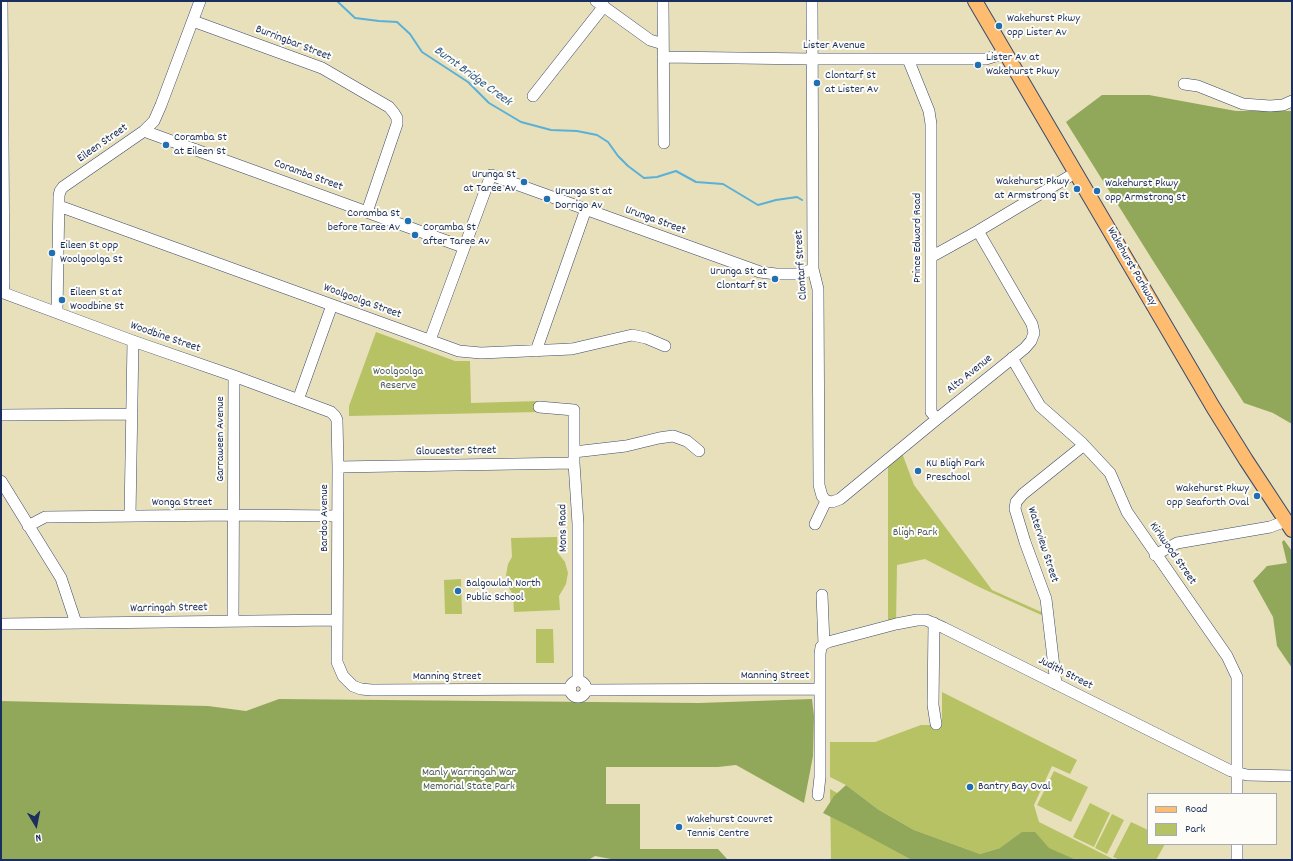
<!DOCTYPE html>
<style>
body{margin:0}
#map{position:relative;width:1293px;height:861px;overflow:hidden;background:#e8e0bb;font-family:Dekko,sans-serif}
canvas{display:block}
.frame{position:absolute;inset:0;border:2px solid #1b2f5e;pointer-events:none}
.legend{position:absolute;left:1147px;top:793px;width:130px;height:52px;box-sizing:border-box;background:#fdfcf7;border:1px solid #a3aaba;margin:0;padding:5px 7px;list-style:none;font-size:12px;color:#1b2f5e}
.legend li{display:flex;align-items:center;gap:8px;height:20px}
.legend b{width:20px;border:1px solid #a3aaba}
.north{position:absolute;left:16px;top:805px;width:40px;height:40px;-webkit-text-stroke:3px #fdfcf7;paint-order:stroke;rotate:170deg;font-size:11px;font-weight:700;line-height:16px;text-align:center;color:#1b2f5e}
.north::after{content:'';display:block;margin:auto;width:14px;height:18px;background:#1b2f5e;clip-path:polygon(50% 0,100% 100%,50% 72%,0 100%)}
</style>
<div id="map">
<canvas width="1293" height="861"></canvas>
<div class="frame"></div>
<ul class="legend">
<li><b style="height:5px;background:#fdbc6f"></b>Road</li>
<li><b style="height:11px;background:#b7c264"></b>Park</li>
</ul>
<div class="north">N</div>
</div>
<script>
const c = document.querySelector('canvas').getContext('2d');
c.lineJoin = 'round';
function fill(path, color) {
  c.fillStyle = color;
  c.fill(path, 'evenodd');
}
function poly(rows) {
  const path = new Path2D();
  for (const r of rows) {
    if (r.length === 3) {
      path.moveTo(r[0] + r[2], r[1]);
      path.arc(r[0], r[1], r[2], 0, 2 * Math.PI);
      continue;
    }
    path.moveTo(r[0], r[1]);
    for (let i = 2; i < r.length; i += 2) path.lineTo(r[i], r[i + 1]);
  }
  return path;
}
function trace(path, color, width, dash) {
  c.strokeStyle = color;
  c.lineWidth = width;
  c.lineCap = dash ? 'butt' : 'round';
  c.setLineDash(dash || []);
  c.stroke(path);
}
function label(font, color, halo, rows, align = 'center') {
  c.font = font + ' Dekko,sans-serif';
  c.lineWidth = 4;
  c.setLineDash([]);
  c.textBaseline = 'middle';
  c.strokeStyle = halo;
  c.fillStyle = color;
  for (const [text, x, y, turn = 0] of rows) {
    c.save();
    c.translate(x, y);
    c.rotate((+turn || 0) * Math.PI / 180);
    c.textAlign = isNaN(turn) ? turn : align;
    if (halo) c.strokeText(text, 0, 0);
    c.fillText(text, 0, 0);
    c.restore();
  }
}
const green = poly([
 [376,332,455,361,470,361,471,403,539,401,539,412,349,416,349,406],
 [902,453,914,485,992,590,1048,615,1048,618,979,587,925,559,897,565,896,624,888,626,888,464],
 [557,537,558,553,565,562,568,573,566,584,559,596,560,610,514,612,513,595,508,586,506,575,508,564,512,557,511,538],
 [461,579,462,614,445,614,444,580],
 [536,629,553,629,554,663,536,663],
 [942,692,1077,760,1070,774,1052,766,1034,805,1039,822,1115,860,1023,860,1000,848,980,854,914,830,879,810,846,785,830,777,830,742,875,742,921,725,942,725],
 [1054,771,1088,787,1071,822,1037,805],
 [830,789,958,860,831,860],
 [1090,803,1110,813,1094,847,1073,837],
 [1112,814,1124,820,1107,854,1095,848],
 [1131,822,1148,830,1148,844,1165,844,1156,860,1120,860,1113,857]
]);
const forest = poly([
 [1102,95,1149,95,1236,111,1292,111,1292,424,1273,413,1244,403,1155,264,1066,122],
 [1284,540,1292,551,1292,668,1277,646,1273,617,1253,581,1267,566,1287,563,1282,542],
 [279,699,699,703,812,699,814,716,813,756,804,803,736,765,718,767,606,767,606,804,640,804,640,849,718,849,728,860,616,860,595,856,590,859,606,860,1,860,1,701,208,706,246,711],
 [846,785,879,810,914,830,980,854,1000,848,1022,832,1035,832,1049,848,1076,860,912,860,847,825,823,813,834,796]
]);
const stream = poly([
 [337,1,355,18,379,21,397,22,410,34,422,52,468,82,489,103,521,122,551,130,577,131,597,135,608,142,618,156,628,166,644,178,657,177,676,171,696,182,723,184,758,205,776,200,797,197,802,200]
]);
const minor = poly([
 [2,1,4,283,3,293],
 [596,1,650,40,663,44],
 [663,1,664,143],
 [812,1,813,269,818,289,819,485,822,496,826,501],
 [193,21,322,68,389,107,394,113,397,118,397,124,367,212],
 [663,57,812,59,986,59,1005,53],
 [908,59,929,111,931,124,931,412,937,419],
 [1184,84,1198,86,1243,104,1270,106,1283,105,1292,101],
 [533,96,604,6],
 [144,131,463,247],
 [59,206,459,351,481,353,572,349,632,335,646,338,665,346],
 [931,257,978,231,1075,173],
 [1,292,133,341,234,376,331,412,335,416,337,420,338,467,337,662,343,676,353,686,361,689,372,690,571,689],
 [57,312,59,196,60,191,63,187,144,131,154,121,161,105,200,1],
 [430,340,491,175,760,272,776,274,800,274,813,269],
 [536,351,586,209],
 [1012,358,1040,406,1082,443,1110,473,1127,512,1227,656,1237,677,1237,794],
 [298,400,332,305],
 [539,407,574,410,574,463,578,524,578,681],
 [1,415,132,414],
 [574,452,626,446,659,438,673,436,687,441,699,451],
 [338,467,574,463],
 [1,481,61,578,76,623],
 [826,501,832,502,840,499,937,419,1025,348,1031,341,1034,333,1032,324,978,231],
 [130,516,133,341],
 [815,524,826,501],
 [28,526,45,517,234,515,337,516],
 [1155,555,1177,543,1270,527,1286,521],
 [233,621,234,376],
 [934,623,933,705,936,724],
 [1,624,337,620],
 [824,644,828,642,896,624,917,620,926,620,944,628,1231,771,1247,775,1292,776],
 [578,689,8],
 [1056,684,1046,599,1025,542,1015,509,1016,502,1023,494,1084,445],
 [586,690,820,689],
 [818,795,820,777,820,654,821,647,824,644,822,595],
 [1237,844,1237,860]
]);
const major = poly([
 [975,1,1213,407,1246,460,1292,530]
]);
const markers = [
 [999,26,4,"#1f6fb2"],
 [978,65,4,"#1f6fb2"],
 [817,83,4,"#1f6fb2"],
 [166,145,4,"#1f6fb2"],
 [524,182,4,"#1f6fb2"],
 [1077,189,4,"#1f6fb2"],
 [1097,191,4,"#1f6fb2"],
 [547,199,4,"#1f6fb2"],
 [408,221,4,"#1f6fb2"],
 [415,235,4,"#1f6fb2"],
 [52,253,4,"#1f6fb2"],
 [775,279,4,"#1f6fb2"],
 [62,300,4,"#1f6fb2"],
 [918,471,4,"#1f6fb2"],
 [1257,496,4,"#1f6fb2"],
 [458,591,4,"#1f6fb2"],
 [970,787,4,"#1f6fb2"],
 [679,827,4,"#1f6fb2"]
];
const poiNames = [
 ["Wakehurst Pkwy",1007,19],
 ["opp Lister Av",1007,33],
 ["Lister Av at",986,58],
 ["Wakehurst Pkwy",986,72],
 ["Clontarf St",825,76],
 ["at Lister Av",825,90],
 ["Coramba St",174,138],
 ["at Eileen St",174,152],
 ["Urunga St",516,175,"right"],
 ["at Taree Av",516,189,"right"],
 ["Wakehurst Pkwy",1069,182,"right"],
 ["at Armstrong St",1069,196,"right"],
 ["Wakehurst Pkwy",1105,184],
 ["opp Armstrong St",1105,198],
 ["Urunga St at",555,192],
 ["Dorrigo Av",555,206],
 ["Coramba St",400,214,"right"],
 ["before Taree Av",400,228,"right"],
 ["Coramba St",423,228],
 ["after Taree Av",423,242],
 ["Eileen St opp",60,246],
 ["Woolgoolga St",60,260],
 ["Urunga St at",767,272,"right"],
 ["Clontarf St",767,286,"right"],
 ["Eileen St at",70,293],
 ["Woodbine St",70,307],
 ["KU Bligh Park",926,464],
 ["Preschool",926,478],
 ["Wakehurst Pkwy",1249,489,"right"],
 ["opp Seaforth Oval",1249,503,"right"],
 ["Balgowlah North",466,584],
 ["Public School",466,598],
 ["Bantry Bay Oval",978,787],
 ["Wakehurst Couvret",687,820],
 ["Tennis Centre",687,834]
];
const streetNames = [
 ["Burringbar Street",293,44,21],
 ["Lister Avenue",834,46],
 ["Eileen Street",103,144,-35],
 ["Coramba Street",308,176,20],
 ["Urunga Street",655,221,20],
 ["Prince Edward Road",918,238,-90],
 ["Clontarf Street",802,265,-94],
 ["Wakehurst Parkway",1131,267,60],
 ["Woolgoolga Street",362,302,20],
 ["Woodbine Street",165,338,19],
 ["Alto Avenue",970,375,-39],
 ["Garraween Avenue",221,439,-90],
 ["Gloucester Street",456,452,-1],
 ["Wonga Street",182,503],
 ["Bardoo Avenue",325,518,-90],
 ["Mons Road",564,528,-91],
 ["Waterview Street",1042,545,72],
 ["Kirkwood Street",1172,554,55],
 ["Warringah Street",169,609,-1],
 ["Judith Street",1065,674,27],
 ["Manning Street",775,676],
 ["Manning Street",447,677]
];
const parkNames = [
 ["Woolgoolga",398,372],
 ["Reserve",398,386],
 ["Bligh Park",915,533],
 ["Manly Warringah War",469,773],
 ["Memorial State Park",469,787]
];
const waterNames = [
 ["Burnt Bridge Creek",472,77,36]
];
fill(green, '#b7c264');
fill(forest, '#91a85a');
trace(stream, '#5ab0d6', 2);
trace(minor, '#3a4a6c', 12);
trace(major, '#3a4a6c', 16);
trace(minor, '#fff', 11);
trace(major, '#fdbc6f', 14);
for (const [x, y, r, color] of markers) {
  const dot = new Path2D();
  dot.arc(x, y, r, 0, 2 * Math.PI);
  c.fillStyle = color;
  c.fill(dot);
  trace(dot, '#fdfcf7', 1.5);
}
label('12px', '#1b2f5e', '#fdfcf7', poiNames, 'left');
label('12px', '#1b2f5e', '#fdfcf7', streetNames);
label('12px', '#4a5b60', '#fdfcf7', parkNames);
label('italic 13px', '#315c88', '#fdfcf7', waterNames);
</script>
